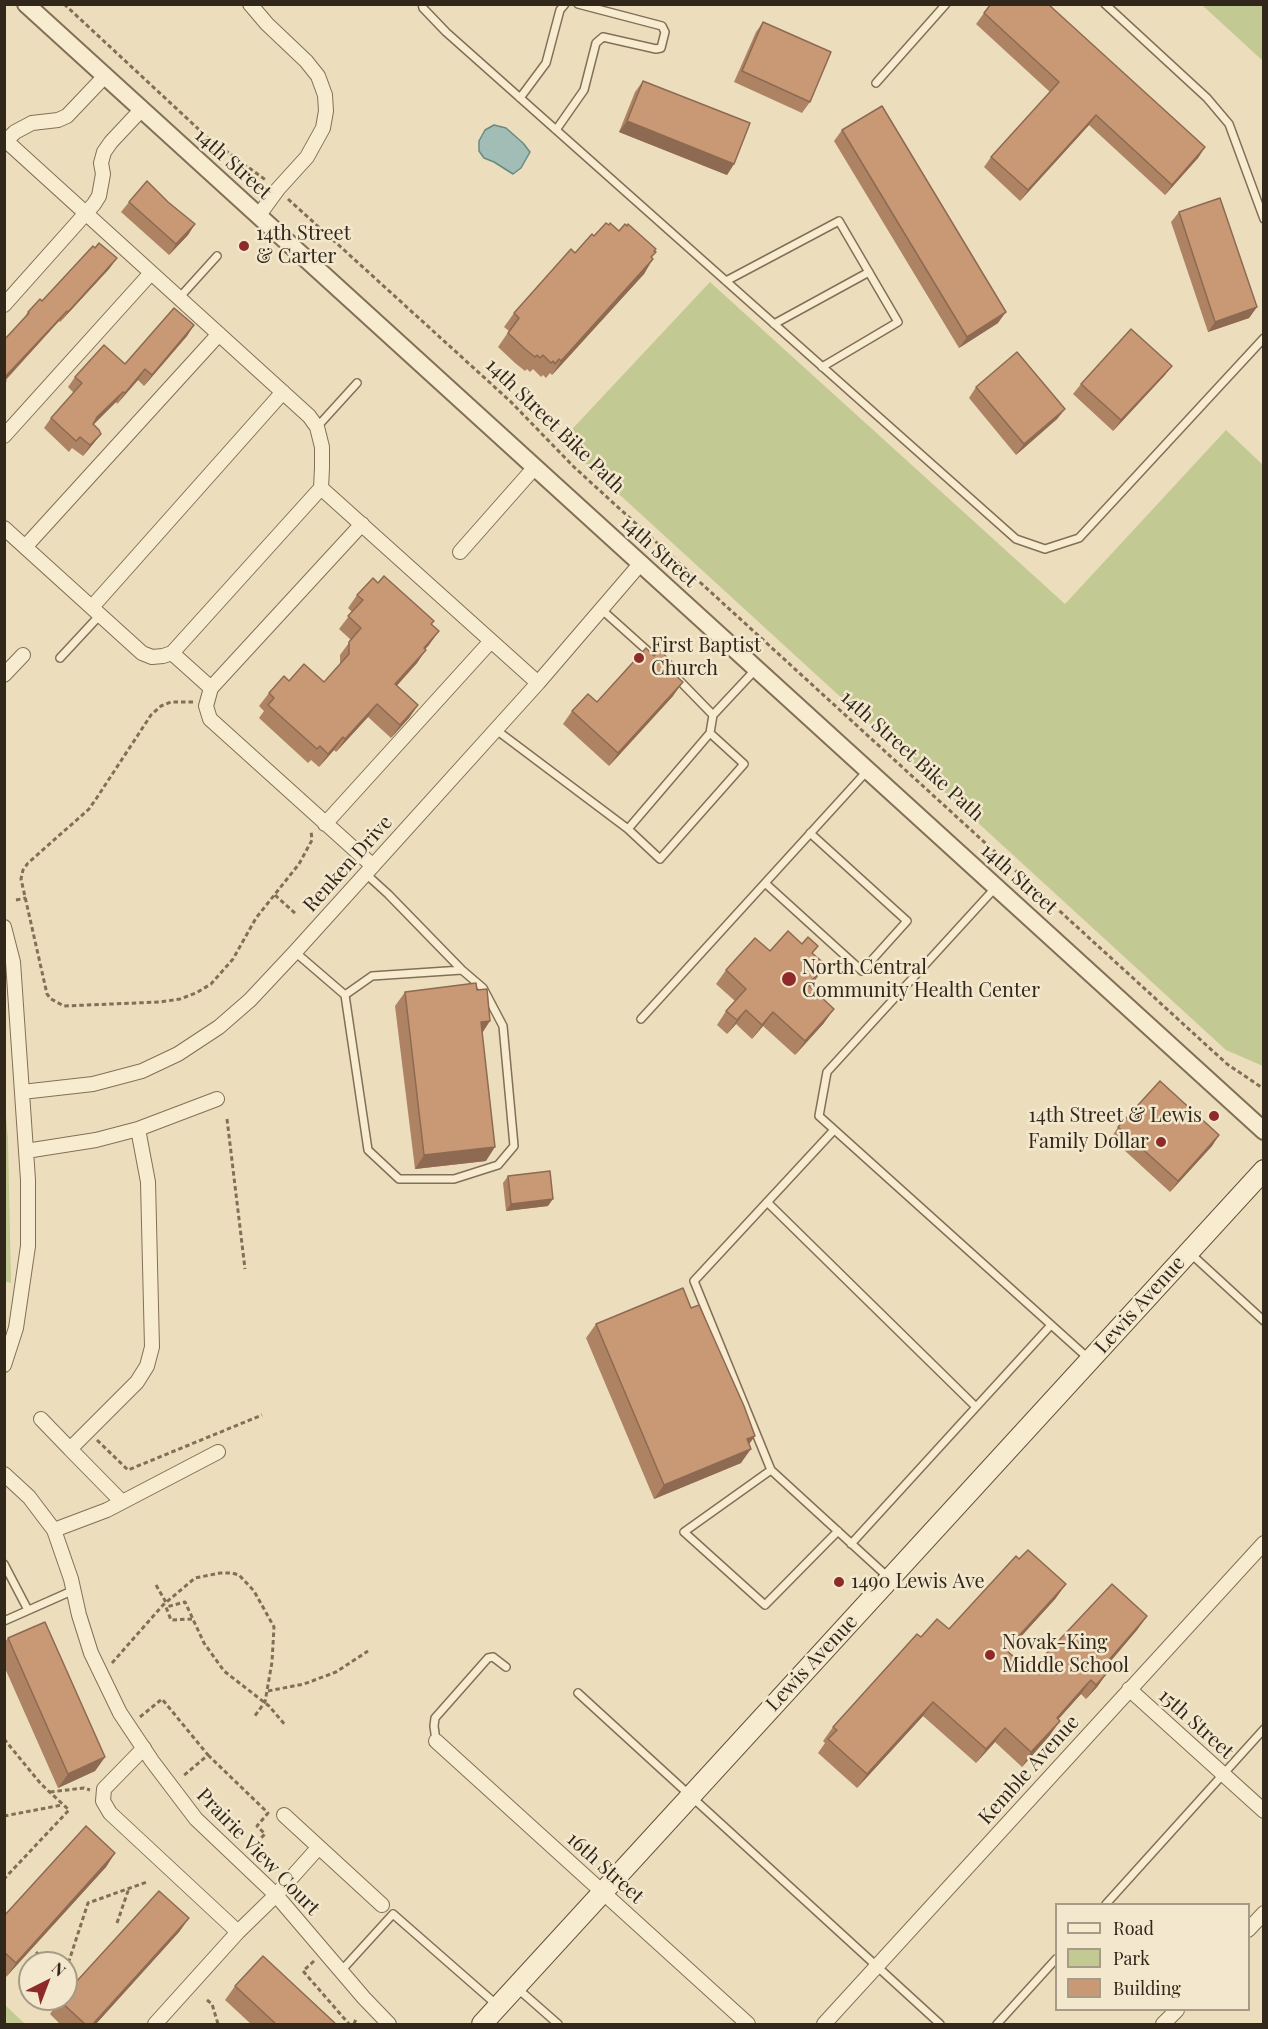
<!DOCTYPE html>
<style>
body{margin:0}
#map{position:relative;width:1268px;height:2029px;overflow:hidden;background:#ecdebd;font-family:"Playfair Display",serif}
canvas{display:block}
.frame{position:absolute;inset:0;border:6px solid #32271b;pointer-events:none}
.legend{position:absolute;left:1055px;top:1903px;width:195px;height:108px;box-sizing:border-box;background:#f3e8cd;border:2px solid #a69b86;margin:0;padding:8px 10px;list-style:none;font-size:18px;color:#32271b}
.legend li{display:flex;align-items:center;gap:12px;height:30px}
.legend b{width:30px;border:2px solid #a69b86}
.north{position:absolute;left:18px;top:1951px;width:60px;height:60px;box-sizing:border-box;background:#f3e8cd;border:2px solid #a69b86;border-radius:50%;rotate:42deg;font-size:16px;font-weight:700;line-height:24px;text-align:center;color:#32271b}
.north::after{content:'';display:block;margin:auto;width:21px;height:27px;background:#8f2a2a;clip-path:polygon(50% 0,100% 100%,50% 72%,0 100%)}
</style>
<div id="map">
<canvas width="1268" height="2029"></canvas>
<div class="frame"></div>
<ul class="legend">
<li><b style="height:8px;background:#f7ecd0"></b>Road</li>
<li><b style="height:16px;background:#c2c992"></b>Park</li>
<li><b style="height:16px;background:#c99874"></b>Building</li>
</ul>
<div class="north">N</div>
</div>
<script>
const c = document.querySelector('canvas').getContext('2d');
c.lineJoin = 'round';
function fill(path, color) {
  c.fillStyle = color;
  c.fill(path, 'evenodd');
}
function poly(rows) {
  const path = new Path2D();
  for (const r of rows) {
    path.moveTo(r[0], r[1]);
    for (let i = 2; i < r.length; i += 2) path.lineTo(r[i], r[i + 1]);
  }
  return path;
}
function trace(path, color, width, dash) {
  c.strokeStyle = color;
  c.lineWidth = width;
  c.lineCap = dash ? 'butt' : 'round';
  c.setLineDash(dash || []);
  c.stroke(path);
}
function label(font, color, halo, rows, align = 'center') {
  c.font = font + ' "Playfair Display",serif';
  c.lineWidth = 5;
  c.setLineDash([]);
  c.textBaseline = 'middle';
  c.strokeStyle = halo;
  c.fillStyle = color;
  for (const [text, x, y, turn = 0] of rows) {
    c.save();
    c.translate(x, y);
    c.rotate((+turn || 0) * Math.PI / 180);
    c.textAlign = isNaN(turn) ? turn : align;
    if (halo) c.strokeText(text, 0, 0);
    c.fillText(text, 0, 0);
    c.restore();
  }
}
const green = poly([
 [1202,5,1263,5,1263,61],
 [710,282,1065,604,1226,430,1263,465,1263,1066,1226,1050,561,441],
 [5,1105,8,1139,11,1283,4,1281],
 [5,2005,25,2024,5,2024]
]);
const water = poly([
 [494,125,506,128,523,143,530,152,521,168,513,174,494,162,484,158,479,151,479,141,485,130,494,125]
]);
const path = poly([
 [64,4,207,137,267,181],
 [288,199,510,401,574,467,1227,1064,1264,1089],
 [193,702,171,702,161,706,151,715,96,799,89,809,28,863,23,870,21,879,47,994,51,999,64,1006,160,1002,180,999,196,993,211,984,233,959,256,918,299,864,312,840,311,831],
 [275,895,297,915],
 [16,900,26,898],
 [227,1119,245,1269],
 [97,1440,128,1470,262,1415],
 [156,1585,167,1604],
 [192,1619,171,1620,166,1607,185,1602,204,1643,224,1671,269,1706,286,1726],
 [112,1663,163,1605,195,1578,220,1573,232,1573,239,1575,254,1591,274,1627,272,1662,265,1702,254,1717],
 [268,1691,304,1684,336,1672,368,1651],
 [140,1717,162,1699,208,1755,182,1777],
 [4,1739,41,1784,69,1810,4,1879],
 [208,1755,268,1813,257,1826,265,1834,256,1843],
 [50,1792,84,1788,90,1790],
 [4,1816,62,1805],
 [117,1923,129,1888],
 [36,1952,48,1963],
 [314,1961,303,1971,349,2024],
 [66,1970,88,1903,147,1882],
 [207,2000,212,2004,218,2024],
 [354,2024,356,2019]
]);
const service = poly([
 [422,4,423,8,446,32,1016,539,1045,549,1079,538,1264,338],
 [1105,4,1207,98,1229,124,1264,219],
 [876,83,946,4],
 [520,98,546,63,560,10,565,4],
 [556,130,584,90,596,43,603,37,656,49,661,48,665,32,662,26,578,4],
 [726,281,839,221,898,322,822,367],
 [179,298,217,256],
 [774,324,869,272],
 [317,427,357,383],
 [601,609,650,653],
 [60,658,100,615],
 [677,678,713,715],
 [495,729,628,829,660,859,744,764,710,733,628,829],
 [710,733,713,715,756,669],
 [366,874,388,894,462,970],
 [765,883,862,971,907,921,810,833],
 [996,887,827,1072,819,1116,1088,1358],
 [295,952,345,995,368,1150,399,1179,454,1179,498,1165,514,1146,503,1026,483,988,462,970,372,976,345,995],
 [641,1019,868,770],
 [834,1130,694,1281,771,1470,889,1578],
 [767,1202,976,1407],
 [1190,1253,1264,1321],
 [771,1470,684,1532,765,1605,838,1531],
 [851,1544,1051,1325],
 [4,1564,28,1610],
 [4,1621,74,1590],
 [578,1693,940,2024],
 [436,1741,434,1726,435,1718,488,1658,493,1657,506,1667],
 [1106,1904,1264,1729],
 [341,1971,393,1914,497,2005],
 [517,1988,558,2024],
 [997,2024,1056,1959]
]);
const minor = poly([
 [250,4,267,24,306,61,318,76,325,95,326,111,323,128,307,157,278,189,259,215],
 [4,139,309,416,317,427,322,447,322,468,321,488,172,653,163,656,152,657,142,653,4,528],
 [4,143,15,132,32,123,58,120,67,116,105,76],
 [4,305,94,204,99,196,103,174,101,163,104,152,111,142,141,110],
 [4,436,151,273],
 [321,488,538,683],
 [25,547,219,334],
 [460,552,535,467],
 [92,607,283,392],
 [172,653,211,688,206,706,210,719,373,866],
 [4,675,23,655],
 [211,688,362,524],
 [325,824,491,641],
 [4,927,13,962,28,1180,28,1246,16,1328,4,1365],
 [22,1092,93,1084,142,1071,178,1054,219,1027,250,1000,295,952,538,683,641,563],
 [26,1151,96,1140,138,1129,217,1099],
 [41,1419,70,1449],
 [4,1474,29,1497,54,1530,71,1579,79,1615,91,1653,120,1713,152,1761,196,1819,276,1895,364,1998,389,2024],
 [122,1502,70,1449,137,1382,147,1366,152,1347,148,1182,138,1129],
 [54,1530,107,1510,218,1452],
 [1129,1689,1264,1811],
 [436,1741,748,2024],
 [144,1748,104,1789,103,1801,110,1813,238,1932],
 [284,1815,382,1905],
 [1248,1930,1264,1913],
 [155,2024,238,1932,276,1895,318,1848],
 [824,2024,1264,1543],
 [1163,2024,1177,2010]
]);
const tertiary = poly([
 [26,4,1264,1131]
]);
const secondary = poly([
 [482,2024,1264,1170]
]);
const wall = poly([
 [984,13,1205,147,1198,158,1165,195,1089,125,1020,201,984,167,991,157,1050,92,976,24],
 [763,22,810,102,802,113,734,82,756,32],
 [643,81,734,164,727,175,619,132,635,92],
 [842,130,998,323,959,348,834,141],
 [129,202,195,224,188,235,169,255,121,212],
 [1179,212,1257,307,1249,318,1208,332,1171,222],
 [619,231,654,251,652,258,644,274,552,375,550,373,546,378,543,375,541,377,533,369,530,372,527,369,525,371,515,363,498,347,509,331,504,327,514,313,594,236],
 [99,243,117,258,109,269,60,322,59,321,6,380,7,381,4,384,4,340,22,321,28,312,40,299,42,301,93,246,95,248],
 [194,325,187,336,144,386,138,380,117,404,116,402,93,425,101,434,93,444,83,456,72,448,69,452,44,428,51,418,74,393,68,387,75,377,125,364],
 [1172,366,1164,376,1113,431,1073,394,1081,384],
 [976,387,1065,409,1057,419,1016,455,969,398],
 [357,595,431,625,429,645,425,649,417,663,396,686,418,705,409,718,391,738,368,717,336,752,334,750,319,767,311,760,308,763,259,718,264,711,259,706,269,693,289,681,324,682,340,664,340,655,351,640,339,629,352,612,348,608],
 [654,656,680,669,675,676,673,696,609,766,563,724,572,711,597,702],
 [770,951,813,953,816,979,809,987,824,1023,795,1055,763,1026,752,1039,736,1024,727,1034,717,1025,726,1011,735,1001,716,984,726,970],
 [405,992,482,1033,486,1161,415,1169,395,1006],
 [1118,1127,1219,1135,1212,1146,1170,1192,1111,1138],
 [508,1176,548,1206,506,1211,503,1183],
 [596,1324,749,1444,741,1463,654,1499,586,1338],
 [1056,1598,1008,1651,1030,1671,1147,1616,1137,1630,1103,1670,1107,1673,1097,1687,1086,1699,1081,1694,1077,1698,1058,1719,1050,1735,1022,1767,995,1742,976,1763,923,1716,857,1788,818,1753,825,1743,823,1741,833,1727,921,1637],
 [8,1638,105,1757,95,1771,58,1788,4,1666,4,1643],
 [115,1853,106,1867,6,1977,4,1975,4,1916],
 [189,1918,179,1932,95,2025,61,2025,50,2014,60,1999],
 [235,1986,337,2025,252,2025,225,2000]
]);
const shadedWall = poly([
 [1096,115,1089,125,1020,201,1028,190],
 [627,121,734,164,727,175,619,132],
 [1205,147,1198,158,1165,195,1172,185],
 [195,224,188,235,169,255,176,244],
 [117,258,109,269,60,322,68,312],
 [653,259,644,274,552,375,561,361],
 [1257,307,1249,318,1208,332,1215,322],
 [67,311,59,321,4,381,4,378],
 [1006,312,998,323,959,348,967,337],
 [194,325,187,336,144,386,152,375],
 [1172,366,1164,376,1113,431,1121,420],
 [145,369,138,380,117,404,125,393],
 [123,392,116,402,90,428,97,417],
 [1065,409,1057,419,1016,455,1024,444],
 [101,434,93,444,83,456,90,445],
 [439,631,429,645,414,661,424,648],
 [426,650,417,663,386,698,395,684],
 [683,682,673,696,609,766,618,753],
 [377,704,368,717,336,752,345,739],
 [418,705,409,718,391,738,400,725],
 [343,737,334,750,319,767,328,754],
 [826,965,816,979,798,999,808,985],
 [834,1009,824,1023,795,1055,805,1041],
 [746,1010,736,1024,727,1034,737,1020],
 [773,1012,763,1026,752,1039,762,1025],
 [490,1021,481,1035,481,1022],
 [1219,1135,1212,1146,1170,1192,1178,1181],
 [495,1147,486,1161,415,1169,424,1155],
 [553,1199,548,1206,506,1211,511,1204],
 [755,1436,745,1450,747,1439],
 [751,1449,741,1463,654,1499,664,1485],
 [1066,1584,1056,1598,996,1664,1006,1650],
 [1147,1616,1137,1630,1092,1683,1102,1668],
 [1107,1673,1097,1687,1086,1699,1096,1685],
 [1091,1680,1081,1694,1047,1732,1057,1718],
 [933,1702,923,1716,857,1788,867,1774],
 [1060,1721,1050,1735,1022,1767,1031,1752],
 [1005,1728,995,1742,976,1763,986,1749],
 [105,1757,95,1771,58,1788,68,1774],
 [115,1853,106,1867,6,1977,16,1963],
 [189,1918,179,1932,95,2025,92,2025]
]);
const building = poly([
 [991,4,1048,4,1205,147,1172,185,1096,115,1028,190,991,157,1059,82,984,13,991,4],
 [763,22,831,52,810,102,742,71,763,22],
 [643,81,750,123,734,164,627,121,643,81],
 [882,106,1006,312,967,337,842,130,882,106],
 [147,181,168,202,195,224,176,244,129,202,147,181],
 [1220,198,1257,307,1215,322,1179,212,1220,198],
 [606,223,609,225,610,223,619,231,625,224,627,226,628,224,656,249,654,251,656,252,651,257,653,259,561,361,559,359,555,364,553,361,551,363,543,355,540,358,537,355,535,357,525,349,508,333,519,318,514,313,571,249,575,253,592,234,594,236,606,223],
 [99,243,117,258,68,312,67,311,4,378,4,340,29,313,28,312,40,299,42,301,93,246,95,248,99,243],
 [174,308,194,325,152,375,145,369,125,393,123,392,97,417,93,424,99,430,101,434,90,445,80,437,76,441,51,418,82,383,75,377,104,345,125,364,174,308],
 [1131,329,1172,366,1121,420,1081,384,1131,329],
 [1017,352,1065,409,1024,444,976,387,1017,352],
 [384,576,434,621,431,624,439,631,424,648,426,650,395,684,418,705,400,725,377,704,345,739,343,737,328,754,320,746,317,749,268,705,274,698,269,693,284,676,289,681,304,664,324,682,349,654,349,642,361,628,348,616,363,600,357,595,373,578,378,583,384,576],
 [646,648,654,656,659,650,680,669,675,675,683,682,618,753,572,711,588,694,597,702,646,648],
 [788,931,802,944,808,937,818,946,812,953,826,965,808,985,834,1009,805,1041,773,1012,762,1025,746,1010,737,1020,726,1011,746,989,726,970,755,938,770,951,788,931],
 [476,983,477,990,487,989,490,1021,481,1022,495,1147,424,1155,405,992,476,983],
 [1160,1081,1219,1135,1178,1181,1118,1127,1160,1081],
 [550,1171,553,1199,511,1204,508,1176,550,1171],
 [683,1288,691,1308,699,1305,744,1406,755,1436,747,1439,751,1449,664,1485,596,1324,683,1288],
 [1028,1550,1066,1584,1006,1650,1030,1671,1112,1584,1147,1616,1102,1668,1107,1673,1096,1685,1091,1680,1087,1684,1057,1718,1060,1721,1031,1752,1005,1728,986,1749,933,1702,867,1774,828,1739,837,1730,833,1727,917,1634,921,1637,937,1619,949,1629,1016,1556,1019,1559,1028,1550],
 [45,1622,105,1757,68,1774,8,1638,45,1622],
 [86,1826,115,1853,16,1963,4,1952,4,1916,86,1826],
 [159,1891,189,1918,92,2025,86,2025,59,2000,60,1999,66,1999,66,1993,159,1891],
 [263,1956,337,2025,277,2025,235,1986,263,1956]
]);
const markers = [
 [244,246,6,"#8f2a2a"],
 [639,658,6,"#8f2a2a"],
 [789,979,8,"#8f2a2a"],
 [1214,1116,6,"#8f2a2a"],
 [1161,1142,6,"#8f2a2a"],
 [839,1582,6,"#8f2a2a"],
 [990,1655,6,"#8f2a2a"]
];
const streetNames = [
 ["14th Street",233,164,42],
 ["14th Street Bike Path",555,426,44],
 ["14th Street",659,552,42],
 ["14th Street Bike Path",912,756,42],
 ["Renken Drive",348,864,-48],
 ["14th Street",1019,879,42],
 ["Lewis Avenue",1140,1305,-48],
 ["Lewis Avenue",812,1663,-47],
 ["15th Street",1196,1724,42],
 ["Kemble Avenue",1029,1770,-48],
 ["Prairie View Court",258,1852,46],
 ["16th Street",605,1868,42]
];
const poiNames = [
 ["14th Street",256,234],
 ["& Carter",256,257],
 ["First Baptist",651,646],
 ["Church",651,669],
 ["North Central",802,968],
 ["Community Health Center",802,991],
 ["14th Street & Lewis",1202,1116,"right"],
 ["Family Dollar",1149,1142,"right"],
 ["1490 Lewis Ave",851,1582],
 ["Novak-King",1002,1643],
 ["Middle School",1002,1666]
];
fill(green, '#c2c992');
fill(water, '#a1bdb5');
trace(water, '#698a82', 1.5);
trace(service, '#836f57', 10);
trace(minor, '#836f57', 16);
trace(tertiary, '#836f57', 20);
trace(secondary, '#64503b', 22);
trace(path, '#836f57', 3, [4.5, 3]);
trace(service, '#f7ecd0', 7);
trace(minor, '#f7ecd0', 14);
trace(tertiary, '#f7ecd0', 16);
trace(secondary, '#f7ecd0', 20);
fill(wall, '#ad8364');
fill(shadedWall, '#8d6a51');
fill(building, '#c99874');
trace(building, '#8d6a51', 1.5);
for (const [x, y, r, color] of markers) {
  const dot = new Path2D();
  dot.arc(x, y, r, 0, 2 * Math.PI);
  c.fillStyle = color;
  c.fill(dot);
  trace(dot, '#f3e8cd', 2);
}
label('20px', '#32271b', '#f3e8cd', streetNames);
label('20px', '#32271b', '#f3e8cd', poiNames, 'left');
</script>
